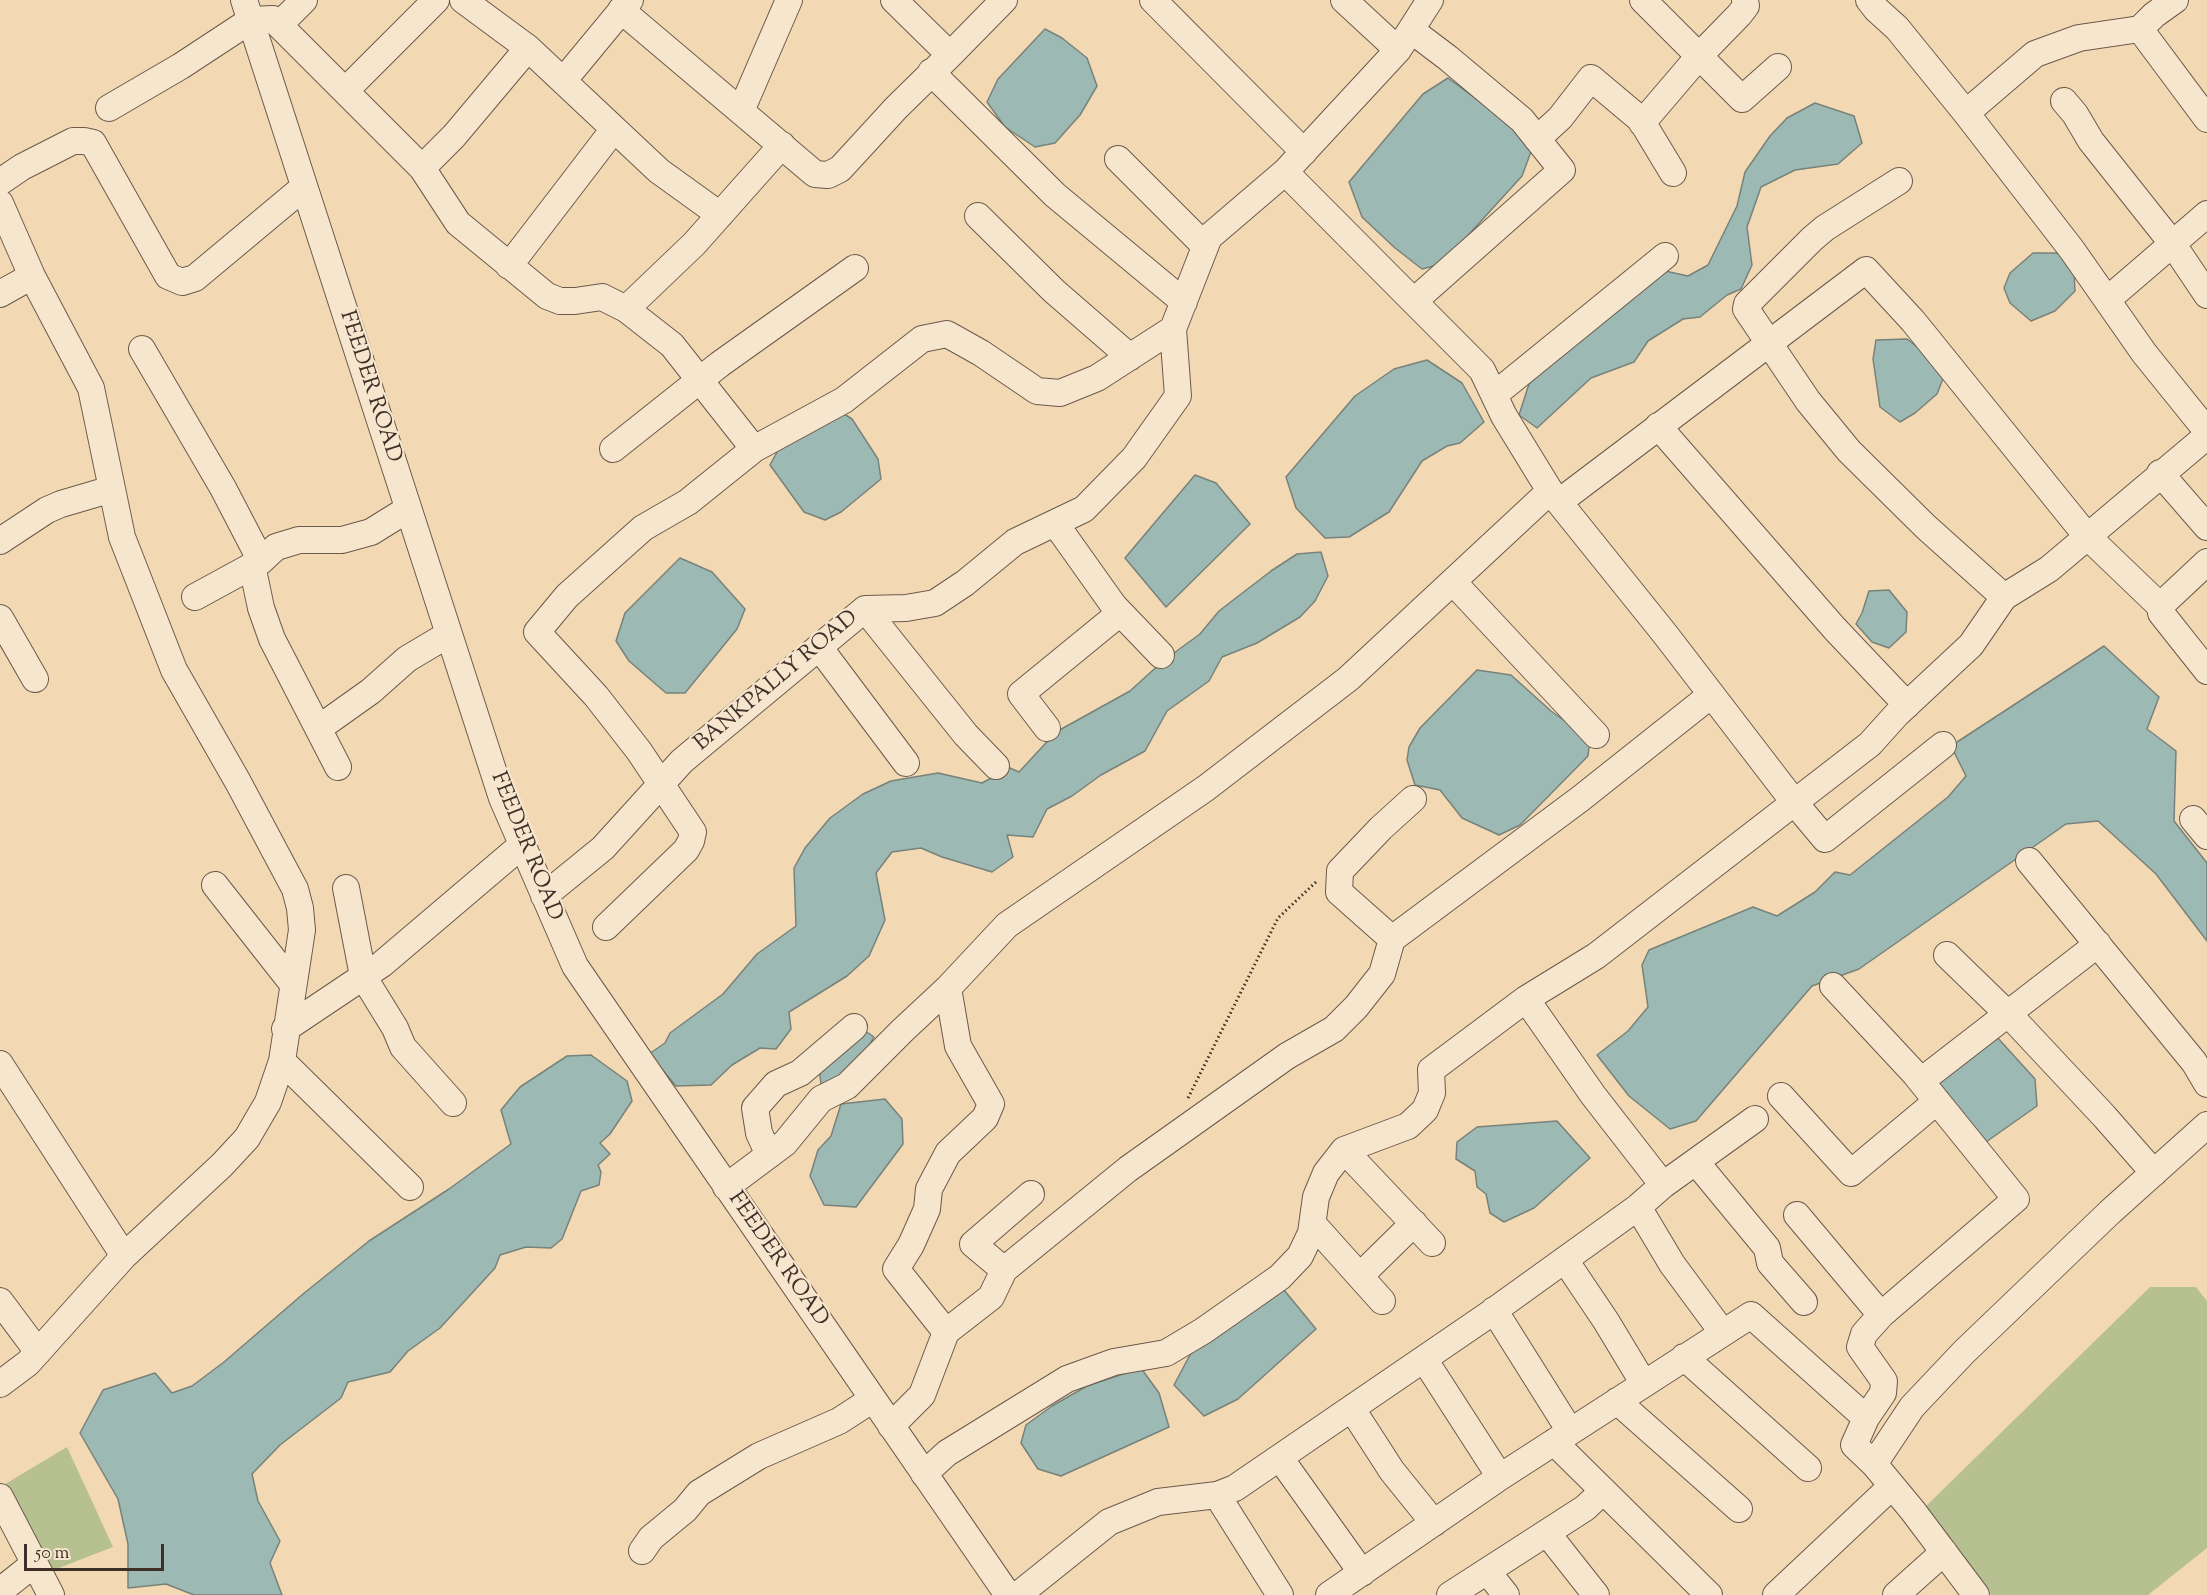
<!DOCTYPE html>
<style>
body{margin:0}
#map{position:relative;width:2207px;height:1595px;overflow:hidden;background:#f3d9b3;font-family:"Sorts Mill Goudy",serif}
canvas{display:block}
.scale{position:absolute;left:24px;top:1544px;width:140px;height:27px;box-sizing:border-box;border:3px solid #3e2f28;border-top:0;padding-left:8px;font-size:18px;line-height:21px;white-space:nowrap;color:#3e2f28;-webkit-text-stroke:4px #f7e6ce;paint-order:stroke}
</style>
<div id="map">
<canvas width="2207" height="1595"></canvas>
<div class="scale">50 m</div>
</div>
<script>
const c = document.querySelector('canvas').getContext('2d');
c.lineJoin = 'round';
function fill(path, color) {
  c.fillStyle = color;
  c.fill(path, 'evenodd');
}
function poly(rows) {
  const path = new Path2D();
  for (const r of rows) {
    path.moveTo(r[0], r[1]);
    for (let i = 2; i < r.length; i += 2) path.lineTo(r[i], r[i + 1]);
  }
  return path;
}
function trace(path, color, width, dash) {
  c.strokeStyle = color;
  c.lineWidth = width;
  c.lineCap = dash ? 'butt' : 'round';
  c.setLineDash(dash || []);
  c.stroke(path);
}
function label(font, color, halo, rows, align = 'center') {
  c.font = font + ' "Sorts Mill Goudy",serif';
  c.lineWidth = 4.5;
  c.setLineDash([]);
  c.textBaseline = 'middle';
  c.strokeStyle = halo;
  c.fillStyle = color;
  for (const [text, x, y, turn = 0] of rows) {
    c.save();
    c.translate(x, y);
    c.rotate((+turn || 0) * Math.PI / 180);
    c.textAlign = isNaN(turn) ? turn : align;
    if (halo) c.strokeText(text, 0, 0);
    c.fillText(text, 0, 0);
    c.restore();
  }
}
const green = poly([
 [2150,1287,2196,1287,2207,1301,2207,1548,2148,1595,1991,1595,1921,1511],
 [67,1447,113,1547,46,1573,0,1487]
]);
const water = poly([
 [1045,29,1062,38,1087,58,1097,86,1080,115,1055,143,1035,147,1005,127,987,102,998,79,1045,29],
 [1448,78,1510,124,1532,149,1522,176,1442,264,1422,269,1395,248,1362,217,1349,182,1423,94,1448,78],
 [1815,103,1854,116,1862,143,1838,164,1795,170,1761,187,1747,227,1752,265,1741,289,1727,295,1700,317,1683,319,1648,341,1634,362,1591,378,1537,428,1519,415,1529,384,1546,364,1665,271,1688,276,1708,265,1737,206,1745,172,1770,136,1787,118,1815,103],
 [2033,253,2060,253,2074,272,2075,291,2055,311,2031,321,2010,303,2004,288,2010,273,2033,253],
 [1907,339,1929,356,1944,376,1937,394,1915,413,1900,422,1880,407,1873,359,1876,340,1907,339],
 [1427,360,1462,383,1484,422,1460,443,1447,446,1422,461,1389,512,1349,537,1325,538,1296,508,1286,477,1355,396,1394,369,1427,360],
 [838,410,852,419,878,459,881,479,841,512,825,520,804,512,770,465,782,443,838,410],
 [1195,475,1216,483,1250,524,1166,607,1125,558,1195,475],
 [1321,552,1328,576,1315,601,1300,617,1257,643,1222,657,1209,681,1167,711,1145,751,1101,775,1072,796,1047,809,1033,837,1007,835,1013,857,992,872,942,857,921,848,892,852,876,873,885,920,869,956,847,976,789,1012,791,1029,776,1049,760,1048,732,1065,711,1085,676,1086,649,1054,665,1043,670,1033,723,994,757,954,796,926,794,868,805,848,830,818,863,794,891,781,938,773,982,783,1010,768,1019,772,1056,732,1130,691,1163,661,1200,634,1219,611,1271,571,1297,554,1321,552],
 [680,558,712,572,745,609,737,629,685,693,666,693,629,661,616,641,625,613,680,558],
 [1889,590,1907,612,1906,632,1889,648,1872,642,1856,624,1862,613,1869,591,1889,590],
 [2104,646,2159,697,2147,729,2176,751,2174,821,2207,863,2207,941,2156,874,2098,821,2066,824,1859,969,1812,986,1696,1121,1670,1129,1629,1096,1597,1055,1628,1031,1648,1007,1642,965,1649,950,1753,907,1777,916,1815,892,1835,872,1850,875,1948,797,1966,776,1951,746,2104,646],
 [1477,670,1511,675,1551,711,1590,739,1588,756,1520,825,1499,835,1462,818,1440,790,1415,785,1407,760,1409,747,1420,728,1477,670],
 [864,1030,874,1037,854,1072,837,1084,821,1084,819,1067,864,1030],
 [1996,1036,2035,1079,2037,1106,1986,1142,1933,1082,1996,1036],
 [591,1055,627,1081,632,1101,610,1134,600,1143,610,1154,598,1165,601,1172,599,1185,581,1191,562,1239,551,1248,526,1247,500,1255,495,1268,440,1328,408,1351,390,1372,348,1382,341,1398,280,1445,252,1474,258,1501,280,1541,270,1563,282,1595,194,1595,166,1584,128,1588,128,1544,118,1499,80,1433,103,1390,155,1373,172,1393,192,1386,224,1362,303,1294,369,1241,449,1189,511,1144,501,1110,520,1087,567,1056,591,1055],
 [885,1099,902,1119,903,1144,856,1207,824,1205,810,1176,818,1150,831,1136,841,1104,885,1099],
 [1557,1121,1590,1158,1534,1208,1504,1222,1490,1213,1486,1194,1477,1187,1475,1171,1456,1159,1457,1142,1477,1127,1557,1121],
 [1284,1290,1316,1329,1238,1399,1204,1416,1174,1385,1191,1353,1265,1296,1284,1290],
 [1141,1368,1159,1393,1169,1427,1061,1476,1038,1469,1021,1443,1026,1425,1052,1406,1087,1386,1141,1368]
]);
const path = poly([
 [1188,1098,1278,918,1317,881]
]);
const minor = poly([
 [244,0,502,798,575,966,1008,1595],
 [463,0,528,48],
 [894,0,950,55,1004,0],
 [1153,0,1304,152],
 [1344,0,1398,50],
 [1643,0,1742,99,1778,67],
 [1869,0,1876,9,1897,28,1966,113,2072,250,2144,353,2207,431],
 [621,10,815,174,828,175,840,169,896,108,950,55],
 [279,25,304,0],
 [2140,29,2154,15,2175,0],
 [1411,30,1448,58,1522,120,1562,170,1414,301],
 [931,72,1055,195,1184,302],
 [563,81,630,0],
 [345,91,436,0],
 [2064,101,2075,114,2091,141,2172,243,2207,295],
 [109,108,181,66,251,20,273,19,422,168,458,223,547,296,560,301,575,301,602,297,626,309,672,345,754,449],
 [741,111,789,0],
 [1966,113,2035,54,2079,38,2140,29,2207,119],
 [1642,123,1700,55,1739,15,1746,6,1745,0],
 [1537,139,1560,118,1591,78,1641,120,1673,173],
 [1118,159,1205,246],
 [422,168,454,136,528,48,659,171,720,215],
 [1285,172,1482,370,1504,416,1550,491,1665,634,1794,802,1825,839,1943,745],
 [1899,181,1825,228,1812,239,1747,304,1746,309,1808,401,1849,451,1926,527,2004,597],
 [0,182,22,167,73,141,84,141,93,143,168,276,182,282,195,278,304,187],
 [0,203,32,276,91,388,122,537,174,670,238,782,295,889,300,908,302,930,282,1061,268,1102,247,1138,222,1165,124,1256,28,1363,0,1384],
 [978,216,1054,291,1130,357],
 [509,266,614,129],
 [0,294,32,276],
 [2107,300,2207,214],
 [626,309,694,244,782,145],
 [142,349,223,488,261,561],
 [1494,395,1665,256],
 [1658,426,1835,629,1907,705],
 [613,449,720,364,855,268],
 [2160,473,2207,527],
 [1559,502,1866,270,1913,321,2086,535,2160,606],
 [1055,523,1114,606,1161,655],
 [0,541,47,510,61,504,112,489],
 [2207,562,2160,606,2161,613,2207,671],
 [252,565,261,608,272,639,338,767],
 [1453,582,1596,735],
 [195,597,261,561,276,547,299,540,342,540,371,532,408,509],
 [865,609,966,735,996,766],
 [0,618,35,679],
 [819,647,906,763],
 [319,728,371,691,407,659,449,634],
 [1047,728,1021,694,1120,613],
 [1413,799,1381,828,1340,871,1339,892,1392,939,1580,799,1711,695],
 [2193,819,2207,836],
 [2029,861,2194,1062,2207,1084],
 [215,885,292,983],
 [346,888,363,976,395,1028,403,1047,453,1103],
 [544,896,603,848,682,761,865,609,906,608,935,603,965,583,1015,542,1084,509,1134,458,1178,396,1173,329,1209,237,1285,172,1398,50,1430,0],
 [606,927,686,850,691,841,693,832,639,751,596,696,537,632,567,596,643,528,688,502,754,449,844,400,922,339,947,334,981,353,1037,391,1060,393,1097,378,1173,329],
 [1947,955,2016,1022,2104,1116,2154,1173],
 [1833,986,1915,1074,2016,1199,1881,1315,1864,1334,1860,1347,1884,1381,1883,1393,1866,1418,1854,1445,1874,1464,1912,1407,1964,1352,2110,1212,2207,1125],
 [1526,999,1593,1095,1663,1185,1755,1119],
 [285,1029,382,964,522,845],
 [282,1061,410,1187],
 [0,1064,124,1256],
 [1921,1081,2098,944],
 [1781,1096,1851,1173,1937,1101],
 [1344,1150,1432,1243],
 [769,1155,759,1133,755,1108,776,1084,800,1073,854,1027],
 [1696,1162,1767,1248,1770,1263,1804,1302],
 [726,1187,785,1143,821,1099,847,1086,903,1030,948,988,1007,925,1206,788,1348,679,1550,491],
 [1638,1207,1672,1264,1723,1333],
 [1797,1215,1881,1315],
 [1313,1224,1382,1301],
 [1565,1260,1606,1321,1644,1384],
 [1004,1270,973,1244,1031,1194],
 [1360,1276,1414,1223],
 [0,1301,38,1352],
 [1494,1310,1570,1431],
 [946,1332,896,1269,911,1245,927,1209,929,1189,948,1153,985,1118,991,1104,958,1046,948,988],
 [1684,1357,1808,1468],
 [1424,1359,1500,1477],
 [1617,1401,1739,1509],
 [1352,1409,1392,1471,1434,1523],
 [891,1426,922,1395,946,1332,991,1297,1004,1270,1128,1169,1287,1056,1334,1029,1356,1007,1382,974,1392,939],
 [1554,1442,1709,1595],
 [1280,1458,1362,1573],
 [1874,1464,1913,1511,1976,1595],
 [924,1474,947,1453,1067,1379,1114,1362,1166,1353,1203,1331,1280,1277,1300,1256,1311,1233,1316,1197,1326,1173,1344,1150,1408,1126,1425,1110,1432,1093,1431,1070,1526,999,1596,956,1870,744,1897,714,1971,645,2004,597,2049,569,2207,436],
 [1217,1495,1280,1595],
 [0,1497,51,1595],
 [1547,1533,1596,1595],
 [642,1551,651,1538,685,1510,699,1493,759,1456,839,1421,873,1399],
 [1487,1571,1506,1595],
 [0,1591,34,1564],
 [1018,1595,1109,1522,1158,1502,1217,1495,1235,1488,1488,1315,1638,1207,1663,1185],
 [1329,1595,1500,1477,1751,1315,1866,1418],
 [1450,1595,1585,1508,1602,1492],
 [1776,1595,1892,1486],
 [1896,1595,1944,1552]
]);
const streetNames = [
 ["FEEDER ROAD",369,387,72],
 ["BANKPALLY ROAD",777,682,-40],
 ["FEEDER ROAD",525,847,68],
 ["FEEDER ROAD",777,1260,55]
];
fill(green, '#b6c090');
fill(water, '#9db9b3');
trace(water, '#77827b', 1.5);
trace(minor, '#6b5a4b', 28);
trace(path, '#3e2f28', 3, [1.5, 3]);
trace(minor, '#f7e6ce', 26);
label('22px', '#3e2f28', '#f7e6ce', streetNames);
</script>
